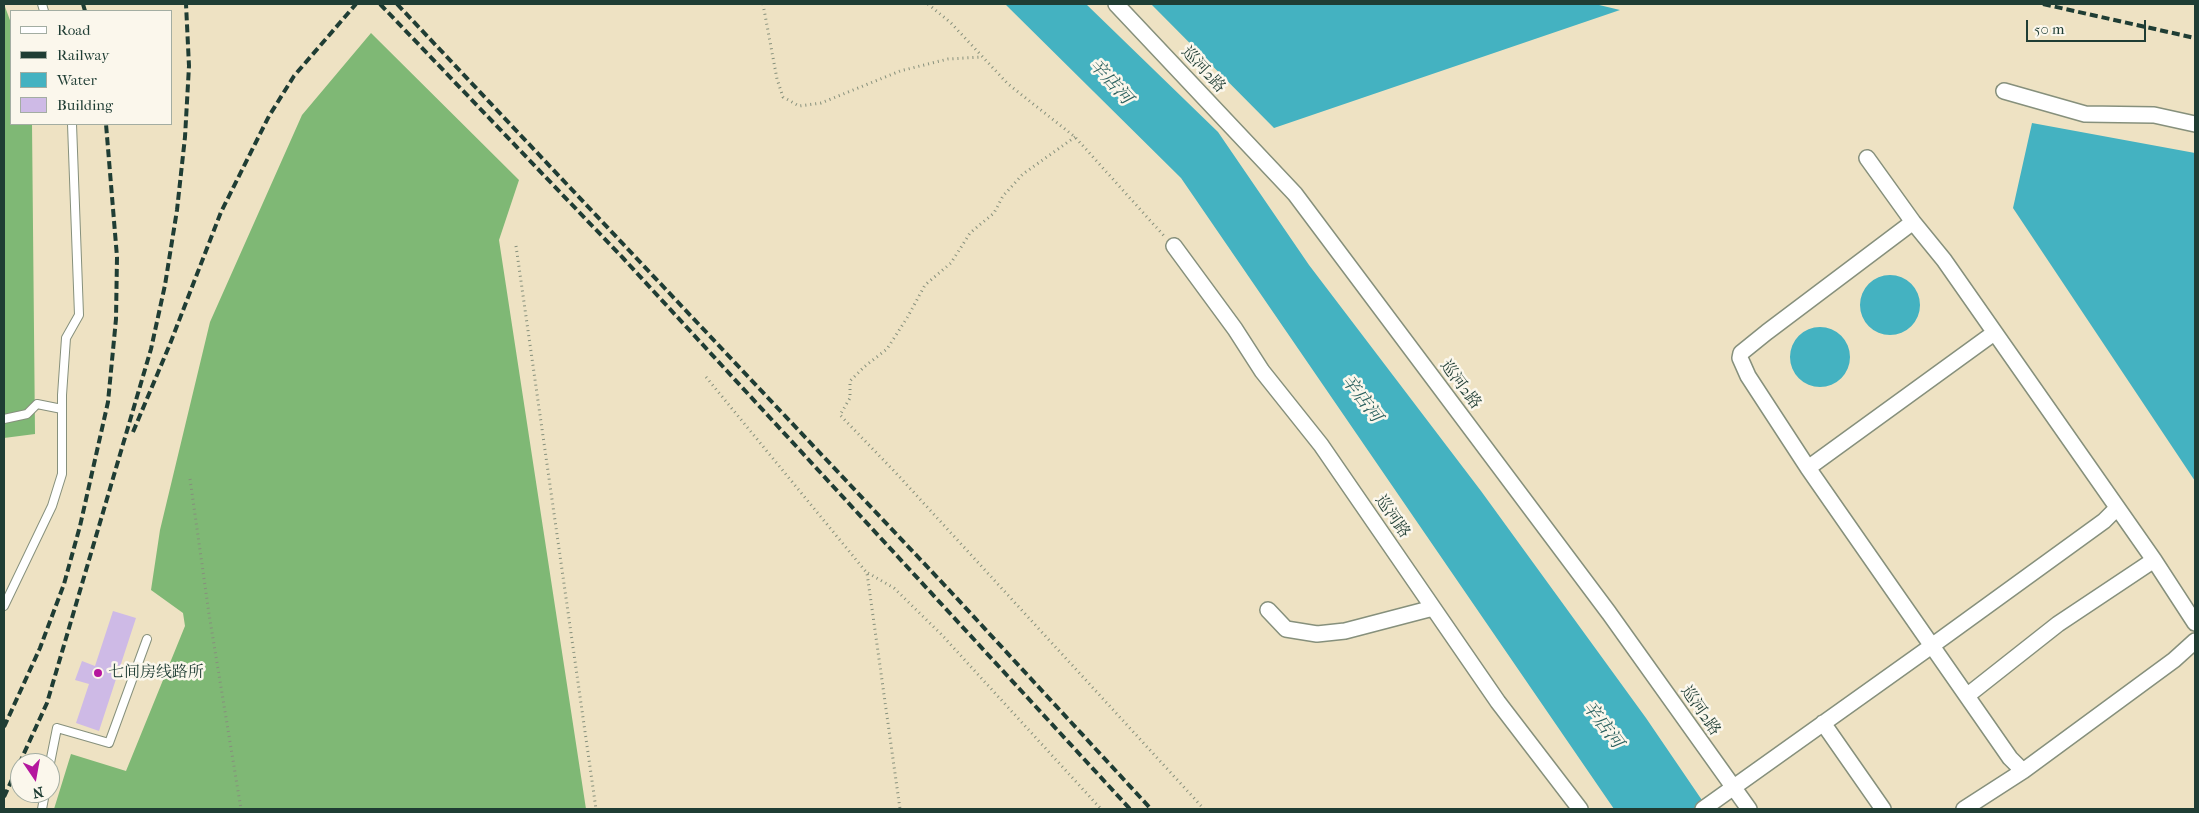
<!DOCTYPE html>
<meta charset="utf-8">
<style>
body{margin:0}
#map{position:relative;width:2199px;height:813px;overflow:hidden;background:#eee2c3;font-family:"IM FELL French Canon",serif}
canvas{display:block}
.frame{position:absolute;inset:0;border:5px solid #1f3d34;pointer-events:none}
.legend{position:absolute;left:10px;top:10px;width:162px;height:115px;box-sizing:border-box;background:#fbf7ec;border:1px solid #a3ada2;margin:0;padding:6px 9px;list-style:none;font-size:15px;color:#1f3d34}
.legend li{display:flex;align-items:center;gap:10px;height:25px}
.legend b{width:25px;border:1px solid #a3ada2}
.north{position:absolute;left:10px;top:753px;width:50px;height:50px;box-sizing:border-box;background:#fbf7ec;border:1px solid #a3ada2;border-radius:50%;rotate:168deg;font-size:14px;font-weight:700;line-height:20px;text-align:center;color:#1f3d34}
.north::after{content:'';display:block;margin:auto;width:18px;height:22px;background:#b5179e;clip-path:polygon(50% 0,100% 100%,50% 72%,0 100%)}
.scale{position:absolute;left:2026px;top:20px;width:120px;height:22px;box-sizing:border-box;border:2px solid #1f3d34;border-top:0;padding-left:6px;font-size:15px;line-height:18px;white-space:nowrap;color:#1f3d34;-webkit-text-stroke:4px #fbf7ec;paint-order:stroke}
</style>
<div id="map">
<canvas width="2199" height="813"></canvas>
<div class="frame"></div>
<ul class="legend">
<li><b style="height:6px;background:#fff"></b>Road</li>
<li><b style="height:6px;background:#1f3d34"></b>Railway</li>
<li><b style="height:14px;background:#44b2c1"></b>Water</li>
<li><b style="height:14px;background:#cebae6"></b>Building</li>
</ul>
<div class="north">N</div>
<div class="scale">50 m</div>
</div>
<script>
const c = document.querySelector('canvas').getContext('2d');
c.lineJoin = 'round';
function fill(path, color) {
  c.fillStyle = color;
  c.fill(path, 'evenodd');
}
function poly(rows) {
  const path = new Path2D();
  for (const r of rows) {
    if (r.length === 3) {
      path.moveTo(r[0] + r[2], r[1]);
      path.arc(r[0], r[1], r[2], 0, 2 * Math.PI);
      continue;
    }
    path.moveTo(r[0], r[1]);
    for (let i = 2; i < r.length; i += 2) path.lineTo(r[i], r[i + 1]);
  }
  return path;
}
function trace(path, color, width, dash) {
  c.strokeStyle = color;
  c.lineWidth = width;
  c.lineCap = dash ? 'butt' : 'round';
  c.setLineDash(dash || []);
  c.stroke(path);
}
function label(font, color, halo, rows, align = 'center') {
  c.font = font + ' "IM FELL French Canon","Noto Serif SC",serif';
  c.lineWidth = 5;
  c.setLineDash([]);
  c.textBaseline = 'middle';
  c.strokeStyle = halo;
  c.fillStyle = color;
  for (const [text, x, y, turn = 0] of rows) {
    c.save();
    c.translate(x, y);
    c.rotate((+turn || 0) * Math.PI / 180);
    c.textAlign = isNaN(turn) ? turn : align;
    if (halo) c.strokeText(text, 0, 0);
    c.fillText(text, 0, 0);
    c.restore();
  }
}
const forest = poly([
 [4,4,11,23,11,124,32,124,35,434,4,438],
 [371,33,519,180,499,240,586,809,54,809,71,754,126,771,185,626,183,613,151,590,160,530,210,322,302,115]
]);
const water = poly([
 [1005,4,1086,4,1218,132,1309,265,1481,491,1646,718,1708,809,1614,809,1181,178],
 [1151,4,1595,4,1620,10,1274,128],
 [2032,123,2195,153,2195,481,2013,208],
 [1890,305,30],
 [1820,357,30]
]);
const building = poly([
 [113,611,136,618,99,731,76,723,89,684,75,680,82,661,95,666]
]);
const path = poly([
 [763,4,777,79,783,97,799,106,821,103,900,71,948,59,982,57],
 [928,4,951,23,1008,84,1075,137,1165,237],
 [1075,137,1023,174,1003,196,994,213,970,233,951,263,925,285,907,318,887,349,864,367,850,381,850,398,840,415,896,473,1204,809],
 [516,246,596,809],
 [706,377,867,573,900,809],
 [190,479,209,614,241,809],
 [868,573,894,588,941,634,1101,809]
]);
const lane = poly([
 [42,4,44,11],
 [4,419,27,414,37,404,62,409],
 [4,606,52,506,62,474,62,395,66,338,79,315,72,124],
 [50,763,57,728,109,743,147,639],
 [42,809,45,793]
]);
const street = poly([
 [1116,4,1295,194,1609,613,1749,809],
 [2004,91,2085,114,2154,115,2195,124],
 [1867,158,1913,222,1944,260,2154,560,2195,623],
 [1913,222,1767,332,1741,353,1740,358,1748,376,1808,468,2010,758,2023,771],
 [1174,246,1235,329,1262,371,1321,445,1498,702,1580,809],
 [1808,468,1994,333],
 [1268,610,1286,629,1317,634,1345,631,1433,608],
 [1968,695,2058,624,2154,560],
 [1823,723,1883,809],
 [1703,809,1933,645,2104,521,2117,508],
 [1964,809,2023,771,2174,660,2195,641]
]);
const rail = poly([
 [83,4,85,11],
 [380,4,623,258,1130,809],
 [397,4,951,592,1151,809],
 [2043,4,2195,38],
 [133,432,170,344,221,212,269,116,294,76,356,4],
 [4,727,40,648,64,584,80,526,108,402,116,319,117,257,106,124],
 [4,797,47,703,151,349,165,285,177,210,185,137,189,66,186,4]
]);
const markers = [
 [98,673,5,"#b5179e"]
];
const streetNames = [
 ["巡河2路",1203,70,47],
 ["巡河2路",1460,385,53],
 ["巡河路",1392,517,55],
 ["巡河2路",1700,711,55]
];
const poiNames = [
 ["七间房线路所",108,673]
];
const waterNames = [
 ["辛店河",1110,82,48],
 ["辛店河",1361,399,53],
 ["辛店河",1602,725,53]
];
fill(forest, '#7fb875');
fill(water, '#44b2c1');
fill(building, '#cebae6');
trace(lane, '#86907c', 10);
trace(street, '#86907c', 18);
trace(path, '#86907c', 3, [1, 4]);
trace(lane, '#fff', 8);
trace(street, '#fff', 15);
trace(rail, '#1f3d34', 4, [8, 4]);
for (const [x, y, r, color] of markers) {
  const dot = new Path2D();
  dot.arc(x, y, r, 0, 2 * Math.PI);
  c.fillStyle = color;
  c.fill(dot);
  trace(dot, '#fbf7ec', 2);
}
label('16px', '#1f3d34', '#fbf7ec', streetNames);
label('16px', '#1f3d34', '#fbf7ec', poiNames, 'left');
label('italic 18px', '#2a605e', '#fbf7ec', waterNames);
</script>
